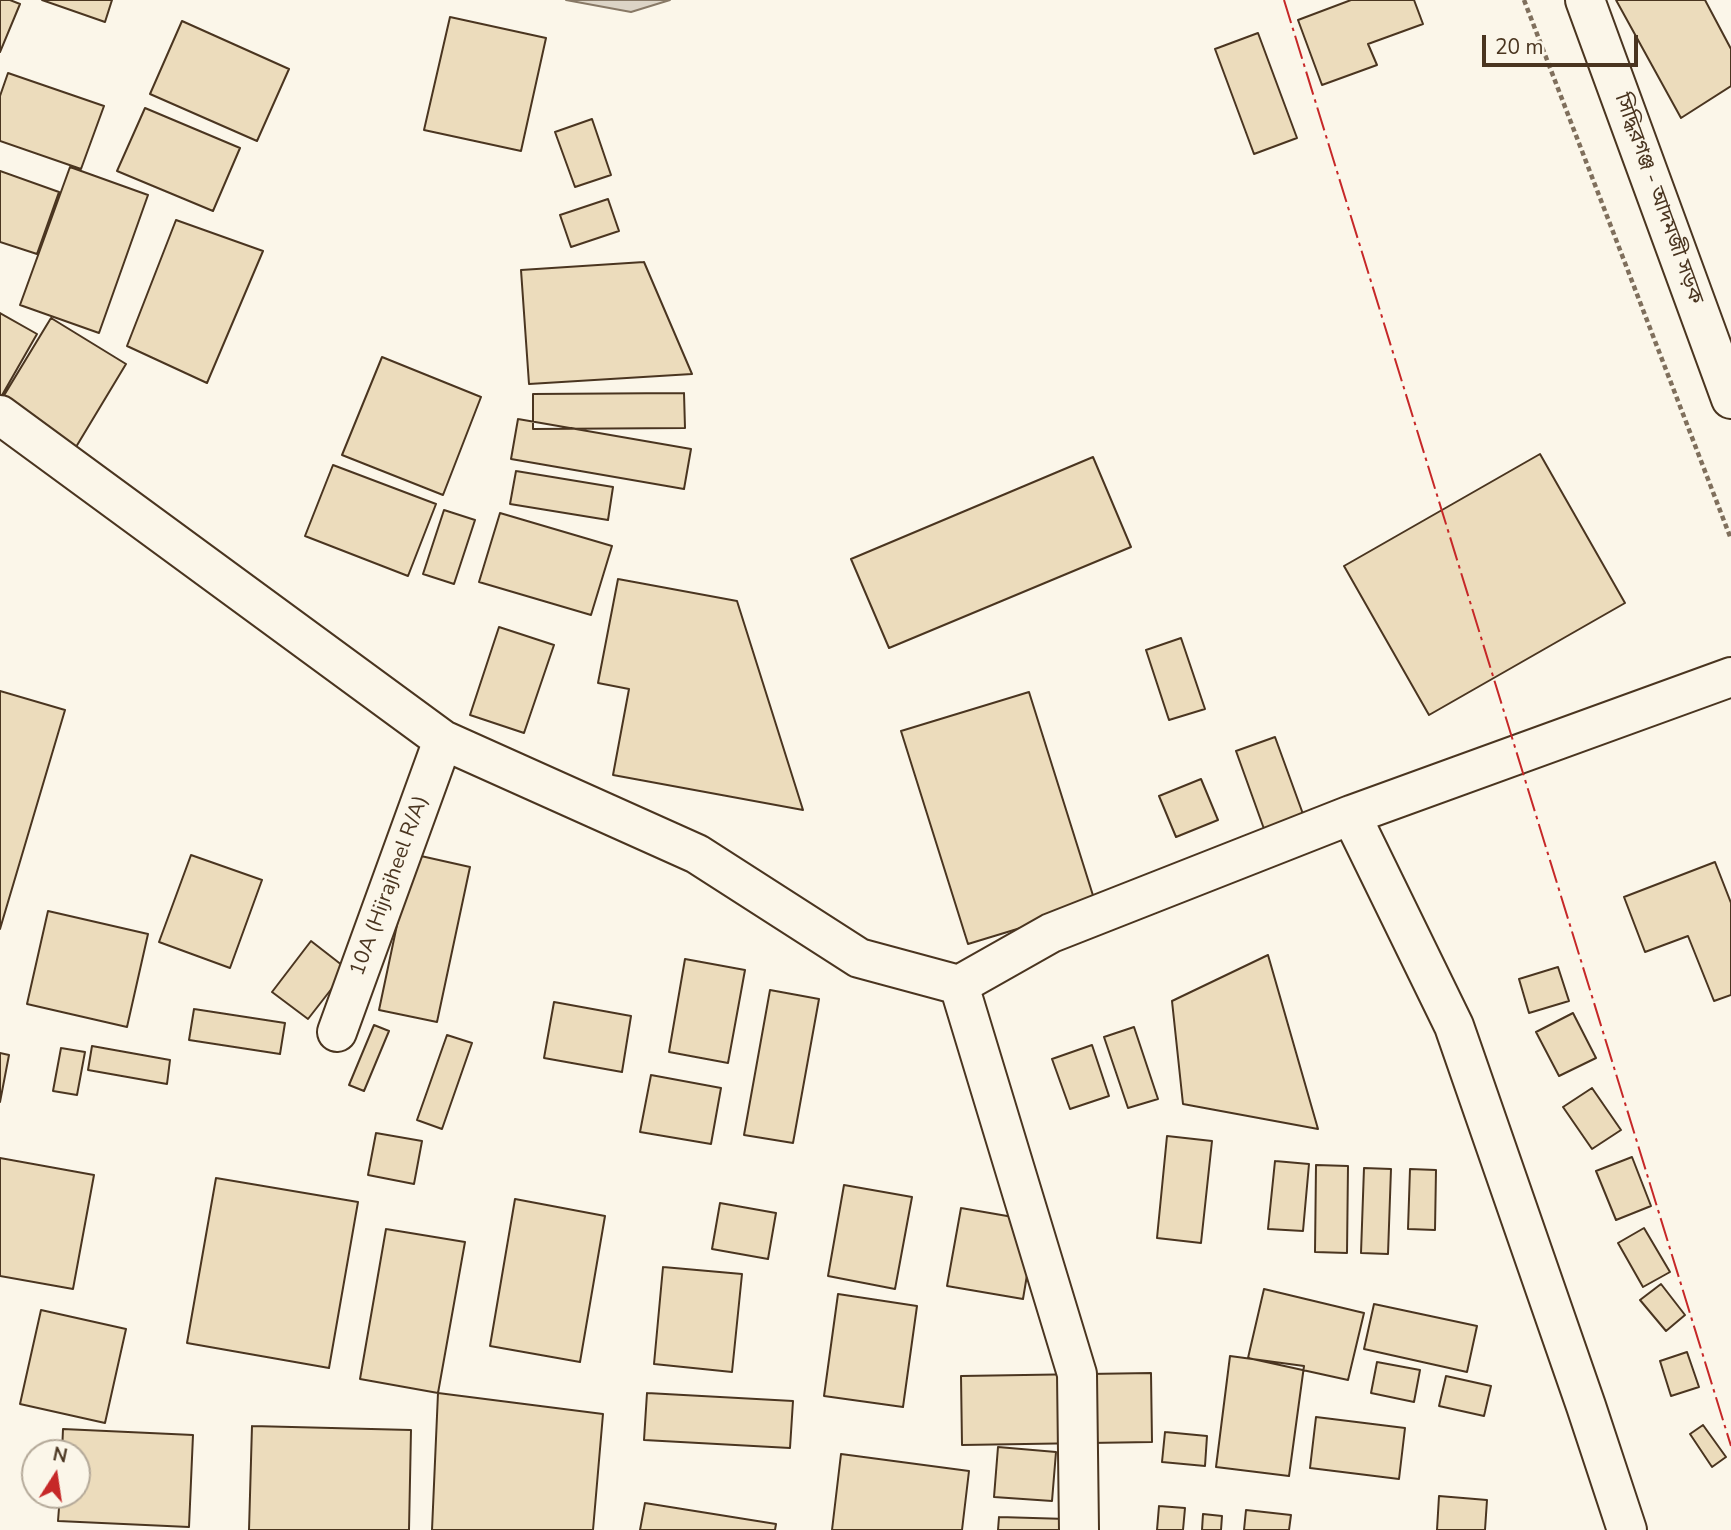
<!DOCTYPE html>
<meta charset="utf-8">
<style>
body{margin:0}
#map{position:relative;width:1731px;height:1530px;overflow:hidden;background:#fbf6e9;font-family:"Nunito Sans",sans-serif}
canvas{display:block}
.north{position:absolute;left:21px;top:1439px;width:70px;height:70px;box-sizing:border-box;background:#fbf6e9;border:2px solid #b4a999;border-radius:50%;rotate:12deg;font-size:19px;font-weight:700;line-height:28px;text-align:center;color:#4a3520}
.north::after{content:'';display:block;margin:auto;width:24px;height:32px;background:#c62828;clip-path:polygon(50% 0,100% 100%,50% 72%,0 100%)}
.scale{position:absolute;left:1482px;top:35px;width:156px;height:32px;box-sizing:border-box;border:4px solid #4a3520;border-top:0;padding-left:9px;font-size:21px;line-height:24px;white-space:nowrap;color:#4a3520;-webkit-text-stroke:5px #fbf6e9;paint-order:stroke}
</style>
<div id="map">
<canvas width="1731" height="1530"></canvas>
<div class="north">N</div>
<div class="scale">20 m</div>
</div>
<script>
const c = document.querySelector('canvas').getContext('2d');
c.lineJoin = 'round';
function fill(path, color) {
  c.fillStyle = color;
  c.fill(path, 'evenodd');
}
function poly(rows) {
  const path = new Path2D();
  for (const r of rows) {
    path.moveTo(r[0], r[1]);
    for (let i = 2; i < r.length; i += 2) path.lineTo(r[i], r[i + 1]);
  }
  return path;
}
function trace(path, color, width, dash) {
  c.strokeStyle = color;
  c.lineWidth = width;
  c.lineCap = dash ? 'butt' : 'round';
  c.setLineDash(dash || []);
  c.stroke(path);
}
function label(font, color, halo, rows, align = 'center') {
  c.font = font + ' "Nunito Sans","Noto Sans Bengali",sans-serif';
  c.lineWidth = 5;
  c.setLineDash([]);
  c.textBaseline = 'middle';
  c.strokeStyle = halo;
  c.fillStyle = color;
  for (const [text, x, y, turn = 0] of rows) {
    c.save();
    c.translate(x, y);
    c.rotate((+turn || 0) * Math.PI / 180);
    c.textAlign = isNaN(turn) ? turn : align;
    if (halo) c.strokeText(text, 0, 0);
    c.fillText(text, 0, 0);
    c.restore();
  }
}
const water = poly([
 [566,0,670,0,631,12,566,0]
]);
const building = poly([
 [0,0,10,0,20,4,0,52,0,0],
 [42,0,112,0,105,22,42,0],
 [1351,0,1414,0,1423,24,1368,44,1377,65,1322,85,1298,20,1351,0],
 [1616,0,1705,0,1731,49,1731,86,1681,118,1616,0],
 [450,17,546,38,521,151,424,130,450,17],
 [182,21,289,69,257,141,150,94,182,21],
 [1258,33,1297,138,1254,154,1215,49,1258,33],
 [8,73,104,106,81,169,0,141,0,96,8,73],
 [145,108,240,148,213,211,117,171,145,108],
 [592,119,611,175,575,187,555,132,592,119],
 [70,167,148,195,99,333,20,305,70,167],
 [0,171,59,192,37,254,0,242,0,171],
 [608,199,619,231,571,247,560,215,608,199],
 [176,220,263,251,207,383,127,346,176,220],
 [644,262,692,374,529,384,521,270,644,262],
 [0,313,37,334,1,397,0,396,0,313],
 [51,318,126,364,76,447,0,402,51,318],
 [382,357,481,397,443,495,342,455,382,357],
 [684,393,685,428,533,429,533,394,684,393],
 [518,419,691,449,684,489,511,459,518,419],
 [1540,454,1625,603,1429,715,1344,566,1540,454],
 [1093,457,1131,547,889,648,851,559,1093,457],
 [333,465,436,504,408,576,305,536,333,465],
 [516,471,613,487,608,520,510,504,516,471],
 [444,510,475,520,454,584,423,574,444,510],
 [500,513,612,546,591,615,479,582,500,513],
 [618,579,737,601,803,810,613,775,629,689,598,683,618,579],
 [499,627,554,645,524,733,470,715,499,627],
 [1181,638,1205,709,1169,720,1146,650,1181,638],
 [0,691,65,710,0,929,0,691],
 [1029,692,1096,905,968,944,901,731,1029,692],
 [1275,737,1307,825,1268,840,1236,751,1275,737],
 [1201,779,1218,820,1176,837,1159,796,1201,779],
 [412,854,470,867,437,1022,379,1010,412,854],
 [191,855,262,880,230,968,159,942,191,855],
 [1715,862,1731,903,1731,995,1714,1001,1688,936,1645,952,1624,897,1715,862],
 [48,911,148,934,127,1027,27,1004,48,911],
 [311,941,347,969,308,1019,272,992,311,941],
 [1268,955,1318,1129,1183,1104,1172,1001,1268,955],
 [685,959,745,970,728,1063,669,1052,685,959],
 [1558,967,1569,1001,1529,1013,1519,979,1558,967],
 [770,990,819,999,793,1143,744,1135,770,990],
 [554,1002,631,1016,622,1072,544,1058,554,1002],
 [194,1009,285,1023,280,1054,189,1040,194,1009],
 [1573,1013,1596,1058,1559,1076,1536,1032,1573,1013],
 [374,1025,389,1031,364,1091,349,1085,374,1025],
 [1134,1027,1158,1099,1128,1108,1104,1037,1134,1027],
 [447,1035,472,1043,442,1129,417,1120,447,1035],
 [1092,1045,1109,1096,1070,1109,1052,1059,1092,1045],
 [92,1046,170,1060,167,1084,88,1070,92,1046],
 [61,1048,85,1052,77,1095,53,1091,61,1048],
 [0,1053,9,1055,0,1102,0,1053],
 [651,1075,721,1088,711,1144,640,1132,651,1075],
 [1592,1088,1621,1130,1592,1149,1563,1107,1592,1088],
 [376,1133,422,1141,414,1184,368,1175,376,1133],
 [1167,1136,1212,1141,1201,1243,1157,1238,1167,1136],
 [1632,1157,1651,1206,1616,1220,1596,1171,1632,1157],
 [0,1158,94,1175,73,1289,0,1276,0,1158],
 [1275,1161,1309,1164,1303,1231,1268,1229,1275,1161],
 [1316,1165,1348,1166,1347,1253,1315,1252,1316,1165],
 [1364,1168,1391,1169,1388,1254,1361,1253,1364,1168],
 [1410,1169,1436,1170,1435,1230,1408,1229,1410,1169],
 [216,1178,358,1202,329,1368,187,1343,216,1178],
 [844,1185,912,1197,895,1289,828,1276,844,1185],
 [515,1199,605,1216,580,1362,490,1346,515,1199],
 [720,1203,776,1213,768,1259,712,1249,720,1203],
 [961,1208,1036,1221,1023,1299,947,1286,961,1208],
 [1644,1228,1670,1272,1643,1287,1618,1243,1644,1228],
 [386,1229,465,1242,438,1393,360,1379,386,1229],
 [663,1267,742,1274,732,1372,654,1364,663,1267],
 [1661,1284,1685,1315,1666,1331,1640,1300,1661,1284],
 [1264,1289,1364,1313,1348,1380,1248,1358,1264,1289],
 [838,1294,917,1306,903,1407,824,1396,838,1294],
 [1374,1304,1477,1326,1467,1372,1364,1349,1374,1304],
 [41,1310,126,1329,105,1423,20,1404,41,1310],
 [1687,1352,1699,1387,1671,1396,1660,1361,1687,1352],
 [1230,1356,1304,1366,1289,1476,1216,1467,1230,1356],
 [1377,1362,1420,1370,1414,1402,1371,1393,1377,1362],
 [1151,1373,1152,1442,962,1445,961,1376,1151,1373],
 [1446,1376,1491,1386,1484,1416,1439,1406,1446,1376],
 [438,1393,603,1414,593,1530,432,1530,438,1393],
 [647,1393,793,1401,790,1448,644,1440,647,1393],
 [1316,1417,1405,1428,1399,1479,1310,1468,1316,1417],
 [1703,1425,1726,1457,1712,1467,1690,1434,1703,1425],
 [252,1426,411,1430,409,1530,249,1530,252,1426],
 [63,1429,193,1435,189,1527,58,1521,60,1495,77,1495,77,1453,62,1453,63,1429],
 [1165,1432,1207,1436,1205,1466,1162,1462,1165,1432],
 [998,1447,1056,1452,1052,1501,994,1497,998,1447],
 [841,1454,969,1471,962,1530,832,1530,841,1454],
 [1439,1496,1487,1500,1485,1530,1437,1530,1439,1496],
 [645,1503,776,1524,775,1530,640,1530,645,1503],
 [1159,1506,1185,1508,1183,1530,1157,1530,1159,1506],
 [1246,1510,1291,1515,1289,1530,1244,1530,1246,1510],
 [1203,1514,1222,1516,1221,1530,1202,1530,1203,1514],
 [999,1517,1067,1519,1066,1530,998,1530,999,1517]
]);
const path = poly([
 [1524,0,1731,539]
]);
const minor = poly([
 [0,415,443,740,697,854,859,958,959,985,1051,933,1351,815,1731,677],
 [1351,815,1454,1026,1586,1406,1627,1530],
 [959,985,1077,1374,1079,1530],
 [337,1032,443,740]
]);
const primary = poly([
 [1585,0,1731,399]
]);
const power = poly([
 [1284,0,1731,1446]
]);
const streetNames = [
 ["সিদ্ধিরগঞ্জ - আদমজী সড়ক",1658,199,70],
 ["10A (Hijrajheel R/A)",390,886,-70]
];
fill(water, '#dcd4c6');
trace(water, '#887966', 2);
fill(building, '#ecdcbc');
trace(building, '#4a3520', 2);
trace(minor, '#4a3520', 42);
trace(primary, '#4a3520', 42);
trace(path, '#7f6f5c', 4.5, [5, 3.5]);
trace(minor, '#fbf6e9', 38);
trace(primary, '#fbf6e9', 38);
trace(power, '#c62828', 2, [24, 5, 3.5, 5]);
label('21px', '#4a3520', '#fbf6e9', streetNames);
</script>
